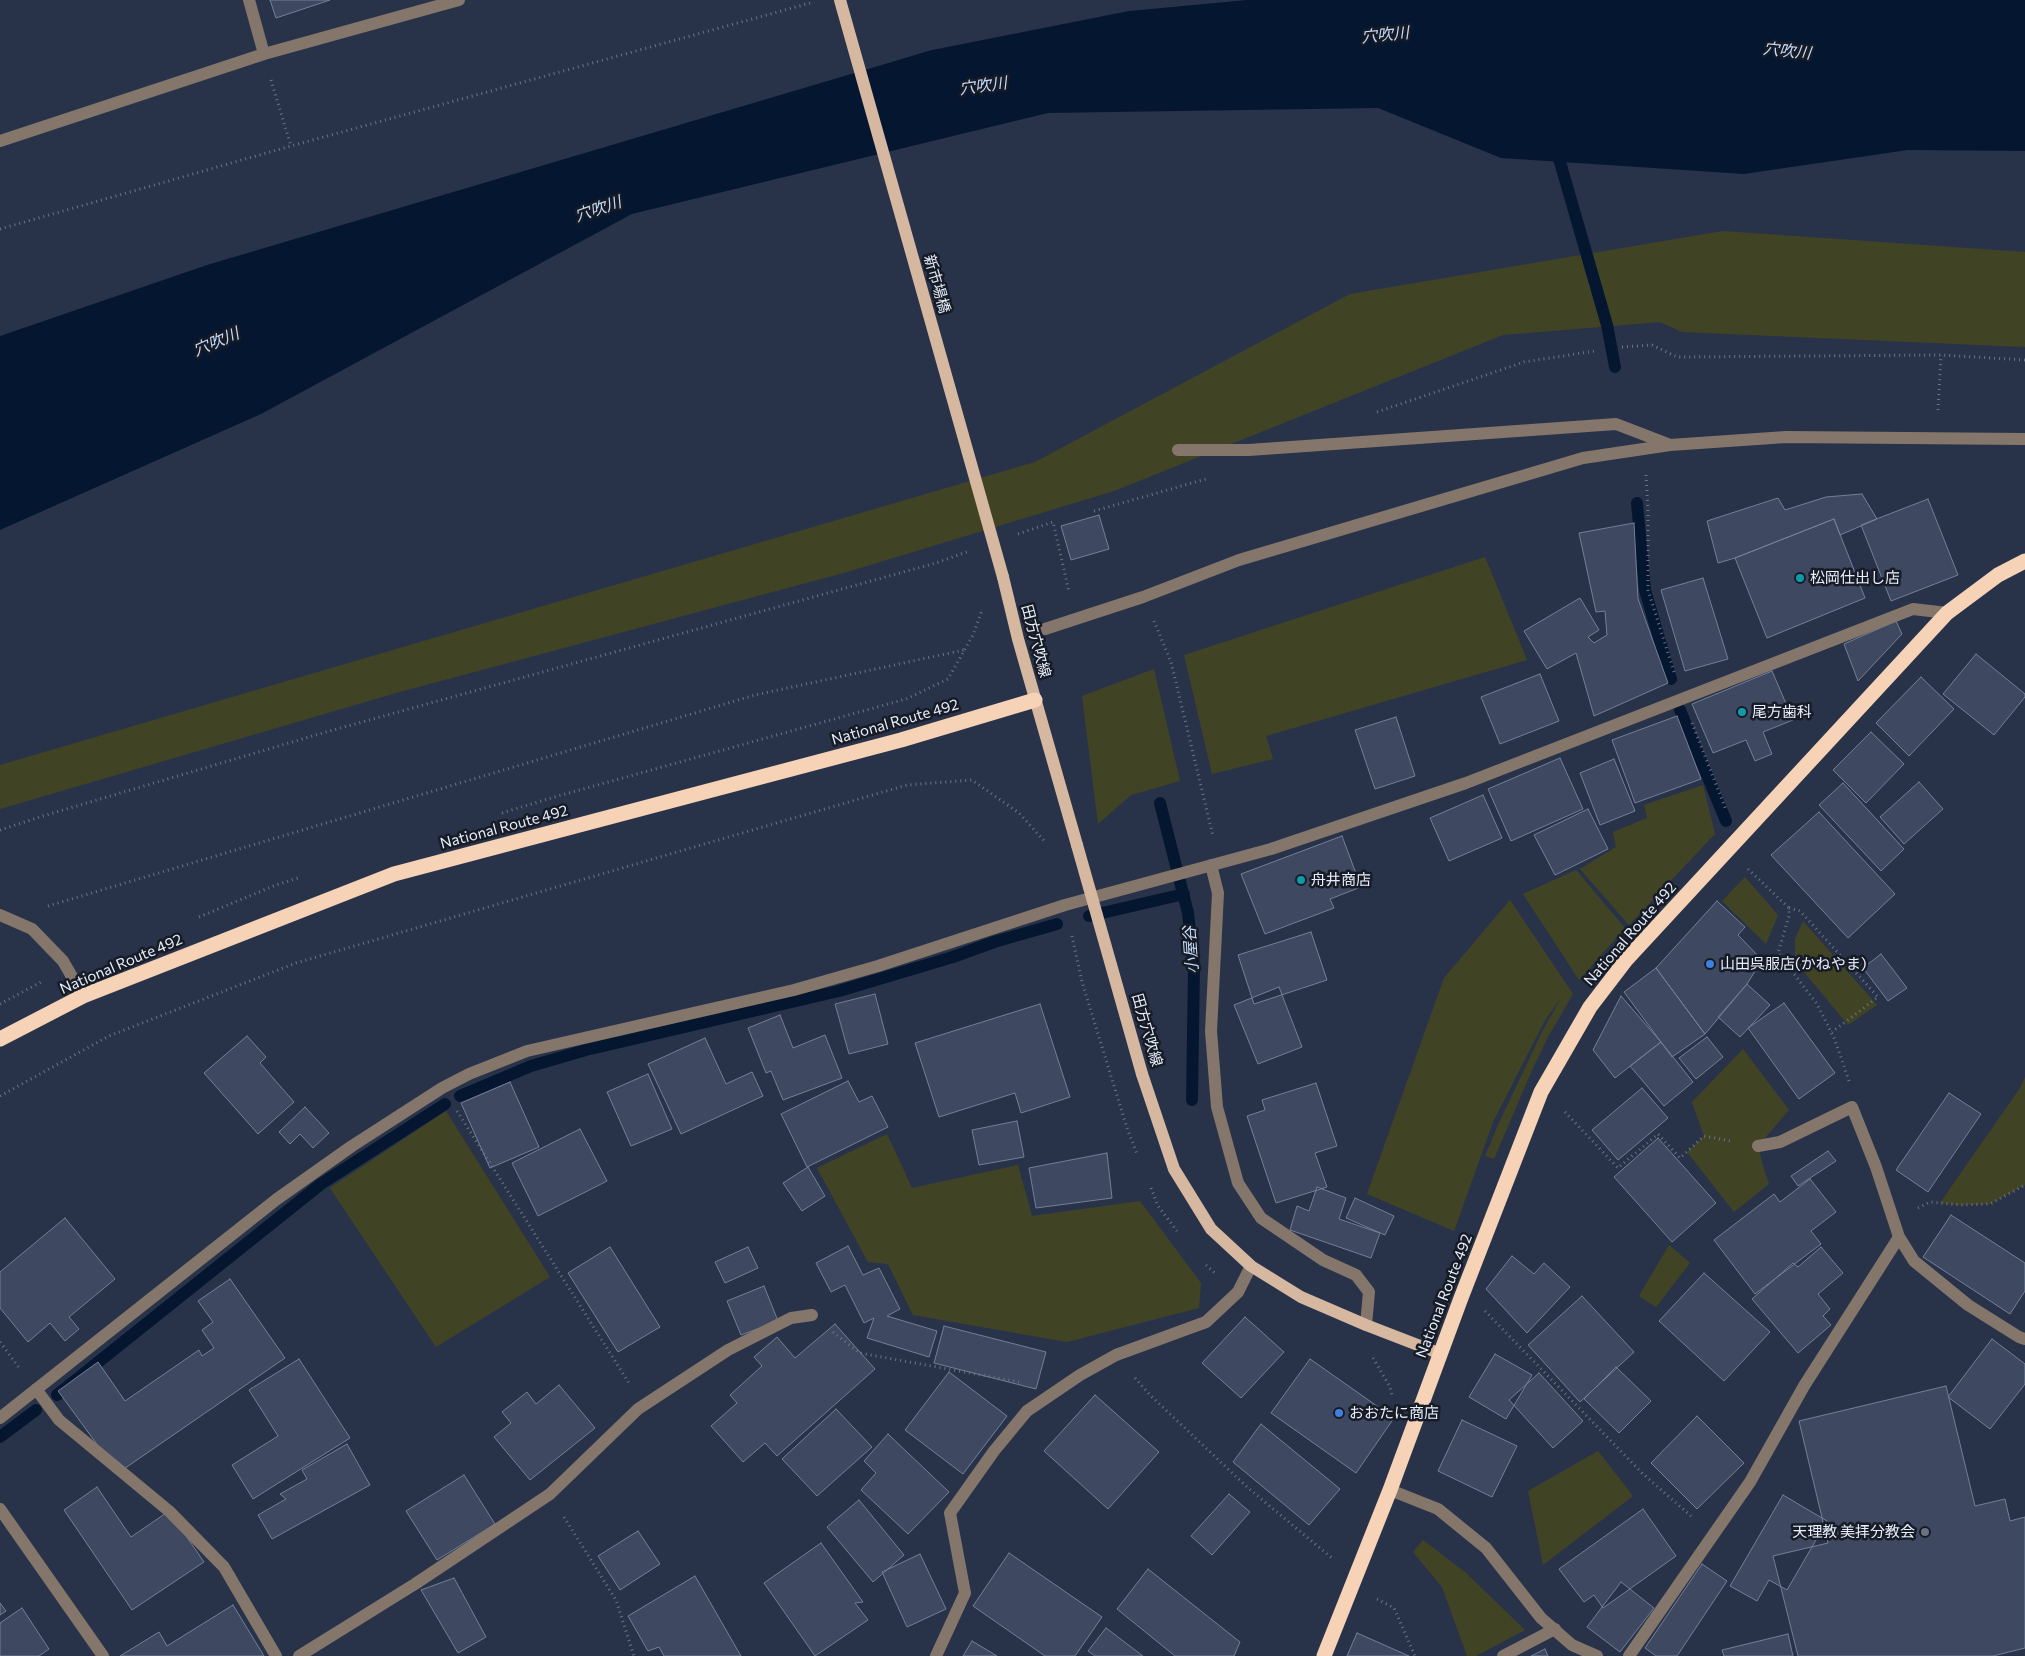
<!DOCTYPE html>
<meta charset="utf-8">
<style>
body{margin:0}
canvas{display:block;background:#283349}
</style>
<canvas width="2025" height="1656"></canvas>
<script>
const c = document.querySelector('canvas').getContext('2d');
c.lineJoin = 'round';
function fill(path, color) {
  c.fillStyle = color;
  c.fill(path, 'evenodd');
}
function poly(rows) {
  const path = new Path2D();
  for (const r of rows) {
    path.moveTo(r[0], r[1]);
    for (let i = 2; i < r.length; i += 2) path.lineTo(r[i], r[i + 1]);
  }
  return path;
}
function trace(path, color, width, dash) {
  c.strokeStyle = color;
  c.lineWidth = width;
  c.lineCap = dash ? 'butt' : 'round';
  c.setLineDash(dash || []);
  c.stroke(path);
}
function label(font, color, halo, rows, align = 'center') {
  c.font = font + ' Commissioner,"Noto Sans JP",sans-serif';
  c.lineWidth = 5;
  c.setLineDash([]);
  c.textBaseline = 'middle';
  c.strokeStyle = halo;
  c.fillStyle = color;
  for (const [text, x, y, turn = 0] of rows) {
    c.save();
    c.translate(x, y);
    c.rotate((+turn || 0) * Math.PI / 180);
    c.textAlign = isNaN(turn) ? turn : align;
    if (halo) c.strokeText(text, 0, 0);
    c.fillText(text, 0, 0);
    c.restore();
  }
}
const green = poly([
 [1723,231,2025,252,2025,347,1682,332,1660,322,1503,335,1114,491,847,572,396,693,0,809,0,765,1035,462,1350,294],
 [1485,557,1527,660,1266,736,1273,759,1212,774,1184,655],
 [1154,669,1180,781,1131,795,1098,824,1082,696],
 [1703,785,1715,834,1629,925,1580,869,1616,847,1613,832,1647,818,1644,805],
 [1576,870,1625,928,1579,980,1523,894],
 [1745,877,1778,915,1766,944,1722,901],
 [1510,900,1573,994,1548,1037,1532,1070,1494,1159,1485,1156,1499,1123,1542,1032,1562,996,1544,1022,1493,1122,1454,1231,1367,1194,1444,978],
 [1803,921,1877,1005,1848,1025,1795,961,1795,939],
 [1743,1049,1789,1110,1758,1146,1764,1170,1769,1184,1734,1212,1687,1152,1704,1136,1692,1102],
 [2025,1077,2025,1185,1990,1204,1959,1205,1940,1203,2020,1088],
 [446,1111,550,1277,436,1347,330,1188],
 [887,1134,912,1188,1018,1165,1032,1216,1140,1201,1201,1283,1199,1308,1067,1342,913,1315,888,1264,868,1262,817,1168],
 [1669,1245,1690,1263,1656,1307,1639,1296],
 [1598,1451,1633,1496,1543,1565,1528,1491],
 [1423,1540,1465,1572,1525,1630,1476,1656,1467,1656,1442,1587,1413,1552]
]);
const water = poly([
 [1247,0,2025,0,2025,151,1908,150,1744,174,1501,158,1378,108,1048,113,632,214,261,414,0,530,0,336,207,265,932,50,1129,11]
]);
const stream = poly([
 [1556,148,1607,325,1615,367],
 [1637,503,1645,590,1671,679],
 [1680,710,1726,821],
 [1160,803,1188,913,1194,967,1192,1100],
 [1089,916,1184,894],
 [460,1096,531,1066,586,1050,839,991,953,957,994,942,1057,924],
 [57,1395,321,1184,445,1104],
 [0,1437,36,1410]
]);
const building = poly([
 [270,0,330,0,276,18,270,0],
 [1862,494,1877,519,1840,535,1834,519,1735,558,1718,563,1707,521,1778,498,1785,510,1826,497,1862,494],
 [1928,499,1958,575,1891,601,1861,525,1928,499],
 [1099,515,1109,549,1071,560,1061,526,1099,515],
 [1834,519,1865,598,1767,638,1735,558,1834,519],
 [1634,523,1638,599,1668,683,1594,716,1576,653,1547,669,1524,631,1580,598,1599,630,1588,637,1594,643,1607,635,1605,611,1596,612,1579,533,1634,523],
 [1703,578,1728,659,1685,671,1661,590,1703,578],
 [1896,621,1902,634,1858,681,1844,644,1896,621],
 [1976,654,2025,694,2025,697,1994,735,1943,694,1976,654],
 [1772,671,1793,720,1763,732,1772,754,1755,761,1746,740,1713,753,1692,704,1772,671],
 [1540,674,1559,721,1500,744,1481,697,1540,674],
 [1921,677,1954,709,1909,756,1876,723,1921,677],
 [1677,716,1701,779,1635,803,1612,740,1677,716],
 [1396,717,1415,776,1375,789,1355,730,1396,717],
 [1871,732,1904,764,1866,803,1833,770,1871,732],
 [1560,758,1583,809,1511,841,1488,789,1560,758],
 [1614,759,1635,811,1600,825,1580,773,1614,759],
 [1919,782,1943,809,1904,844,1880,817,1919,782],
 [1843,783,1904,849,1881,871,1819,805,1843,783],
 [1483,795,1502,838,1449,861,1430,818,1483,795],
 [1588,809,1608,849,1555,875,1534,835,1588,809],
 [1819,812,1895,894,1848,938,1771,855,1819,812],
 [1342,836,1361,887,1330,899,1334,908,1265,934,1241,874,1342,836],
 [1717,901,1745,927,1738,935,1762,960,1747,984,1705,1034,1656,968,1717,901],
 [1311,932,1327,980,1254,1004,1238,955,1311,932],
 [1881,954,1907,988,1888,1001,1863,968,1881,954],
 [1656,968,1705,1034,1672,1057,1624,992,1656,968],
 [1747,984,1770,1005,1740,1037,1718,1017,1747,984],
 [1279,987,1302,1047,1258,1064,1234,1005,1279,987],
 [875,994,888,1044,849,1054,835,1004,875,994],
 [1621,996,1661,1042,1615,1078,1593,1050,1621,996],
 [1784,1003,1835,1073,1799,1099,1748,1028,1784,1003],
 [1040,1004,1070,1097,1021,1113,1015,1093,939,1117,915,1043,1040,1004],
 [780,1015,793,1048,825,1035,842,1078,783,1100,771,1071,766,1073,748,1028,780,1015],
 [247,1036,266,1057,260,1063,294,1102,258,1134,204,1073,247,1036],
 [1707,1037,1723,1057,1696,1079,1679,1058,1707,1037],
 [705,1038,726,1084,752,1072,763,1096,681,1134,648,1064,705,1038],
 [1661,1042,1693,1082,1664,1106,1630,1066,1661,1042],
 [648,1074,672,1129,631,1146,607,1092,648,1074],
 [848,1081,859,1102,872,1096,888,1127,807,1167,781,1114,848,1081],
 [510,1082,539,1147,490,1168,461,1103,510,1082],
 [1316,1083,1337,1146,1315,1153,1327,1187,1276,1203,1247,1116,1265,1110,1262,1100,1316,1083],
 [1642,1088,1668,1118,1618,1160,1592,1130,1642,1088],
 [1949,1093,1981,1114,1928,1192,1896,1170,1949,1093],
 [305,1107,329,1133,313,1148,300,1134,290,1144,279,1132,305,1107],
 [1017,1121,1024,1157,979,1165,972,1130,1017,1121],
 [580,1129,607,1181,538,1216,512,1163,580,1129],
 [1658,1138,1716,1203,1672,1242,1614,1177,1658,1138],
 [1828,1151,1836,1161,1798,1186,1791,1176,1828,1151],
 [1107,1153,1112,1198,1036,1208,1029,1168,1107,1153],
 [808,1167,825,1196,802,1211,783,1183,808,1167],
 [1810,1179,1836,1212,1811,1231,1821,1244,1755,1294,1714,1240,1774,1194,1780,1202,1810,1179],
 [1317,1187,1346,1198,1339,1219,1380,1233,1371,1258,1290,1230,1297,1206,1309,1211,1317,1187],
 [1355,1198,1394,1216,1385,1235,1346,1218,1355,1198],
 [1951,1215,2025,1263,2025,1291,2010,1314,1923,1257,1951,1215],
 [65,1218,115,1279,69,1317,79,1329,65,1341,50,1323,28,1342,0,1308,0,1272,65,1218],
 [848,1246,863,1275,879,1268,900,1309,887,1316,937,1331,929,1357,867,1338,874,1318,864,1323,845,1285,831,1292,816,1263,848,1246],
 [610,1247,660,1327,618,1352,568,1273,610,1247],
 [748,1247,758,1268,725,1283,715,1262,748,1247],
 [1821,1247,1843,1273,1818,1294,1830,1309,1823,1316,1831,1325,1798,1353,1752,1299,1793,1263,1798,1267,1821,1247],
 [1512,1256,1534,1274,1544,1263,1570,1287,1527,1333,1486,1289,1512,1256],
 [1704,1273,1770,1332,1724,1381,1659,1321,1704,1273],
 [230,1279,285,1358,118,1473,58,1391,98,1362,125,1401,199,1350,202,1356,214,1348,202,1330,213,1322,198,1301,230,1279],
 [764,1286,778,1321,741,1335,727,1301,764,1286],
 [1582,1296,1634,1352,1580,1402,1528,1345,1582,1296],
 [1245,1317,1284,1352,1241,1398,1202,1363,1245,1317],
 [835,1324,875,1369,777,1456,765,1443,743,1462,711,1426,737,1403,730,1395,762,1366,754,1357,777,1337,795,1358,835,1324],
 [944,1326,1046,1352,1036,1389,934,1363,944,1326],
 [1992,1339,2025,1364,2025,1384,1990,1429,1948,1397,1992,1339],
 [1495,1354,1532,1375,1506,1419,1469,1397,1495,1354],
 [299,1359,350,1438,253,1499,232,1465,278,1436,249,1390,299,1359],
 [1310,1359,1394,1418,1356,1473,1271,1413,1310,1359],
 [1616,1367,1651,1401,1619,1433,1584,1399,1616,1367],
 [949,1372,1007,1416,963,1474,905,1430,949,1372],
 [1539,1373,1583,1421,1553,1448,1509,1400,1539,1373],
 [559,1385,595,1428,530,1480,494,1437,511,1423,502,1412,527,1392,536,1404,559,1385],
 [1946,1386,1975,1506,2005,1499,2010,1521,2025,1517,2025,1648,1993,1656,1798,1656,1773,1556,1828,1543,1799,1421,1946,1386],
 [1095,1395,1159,1452,1108,1509,1044,1451,1095,1395],
 [836,1409,872,1447,817,1496,782,1459,836,1409],
 [1697,1416,1744,1463,1697,1509,1651,1463,1697,1416],
 [1462,1420,1517,1446,1492,1497,1438,1471,1462,1420],
 [1261,1424,1340,1489,1309,1525,1233,1462,1261,1424],
 [888,1434,949,1492,908,1534,861,1490,876,1473,864,1461,888,1434],
 [347,1444,370,1485,272,1539,258,1515,286,1499,280,1494,307,1479,302,1470,347,1444],
 [464,1475,495,1524,437,1560,406,1511,464,1475],
 [97,1487,131,1537,169,1511,204,1562,132,1610,64,1510,97,1487],
 [1229,1494,1250,1512,1212,1555,1191,1536,1229,1494],
 [1783,1495,1827,1521,1787,1590,1769,1580,1757,1601,1730,1586,1783,1495],
 [859,1500,904,1555,873,1582,827,1527,859,1500],
 [1643,1509,1676,1556,1603,1608,1594,1595,1584,1602,1559,1569,1643,1509],
 [638,1531,660,1564,620,1590,598,1556,638,1531],
 [821,1543,863,1602,855,1603,868,1620,815,1656,764,1583,821,1543],
 [1009,1553,1102,1617,1075,1656,1045,1656,973,1606,1009,1553],
 [920,1554,946,1609,907,1627,882,1572,920,1554],
 [1702,1564,1727,1581,1677,1656,1656,1656,1645,1648,1702,1564],
 [1148,1569,1240,1642,1234,1656,1175,1656,1117,1609,1148,1569],
 [695,1576,741,1656,664,1656,659,1647,648,1651,628,1616,695,1576],
 [454,1578,486,1637,458,1653,421,1590,454,1578],
 [1621,1582,1654,1608,1620,1652,1587,1627,1621,1582],
 [0,1603,6,1611,0,1615,0,1603],
 [233,1605,264,1656,120,1656,159,1632,167,1646,233,1605],
 [22,1608,49,1649,39,1656,0,1656,0,1623,22,1608],
 [1106,1628,1143,1656,1095,1656,1088,1651,1106,1628],
 [1357,1633,1409,1656,1347,1656,1357,1633],
 [1788,1634,1793,1656,1724,1656,1722,1650,1788,1634],
 [972,1641,997,1656,963,1656,972,1641],
 [1545,1649,1548,1656,1531,1656,1545,1649]
]);
const path = poly([
 [271,80,291,146],
 [0,229,291,146,814,2],
 [1622,347,1652,345,1677,357,1941,355,2025,360],
 [1938,410,1941,355],
 [1377,412,1524,362,1595,351],
 [1646,475,1648,509,1648,590,1674,672],
 [1094,511,1206,479],
 [1018,534,1053,522,1069,592],
 [1154,621,1171,662,1213,836],
 [1692,723,1726,810],
 [502,813,551,798,906,699,948,679,973,635,982,610],
 [0,830,43,816,326,732,936,563,967,552],
 [1748,869,1789,908,1789,916,1778,953,1817,1004,1835,1040,1849,1081],
 [48,906,755,695,964,650],
 [1789,908,1800,911,1878,997,1832,1032],
 [199,917,276,885,298,878],
 [1072,936,1082,982,1127,1128,1137,1154],
 [0,1004,43,981],
 [0,1096,109,1036,296,963,907,785,972,780,1019,813,1046,843],
 [457,1111,629,1383],
 [1565,1112,1618,1168,1658,1134,1680,1158,1704,1136,1731,1141],
 [1151,1188,1158,1206,1177,1231],
 [1918,1208,1930,1202,1959,1205,1990,1204,2025,1185],
 [1206,1265,1216,1274],
 [1485,1311,1642,1473,1692,1517],
 [833,1332,860,1353,1019,1382],
 [0,1342,20,1369],
 [1373,1358,1390,1387,1392,1396],
 [1135,1378,1150,1395,1247,1487,1333,1559],
 [564,1517,616,1600,634,1656],
 [1377,1599,1394,1608,1415,1656]
]);
const minor = poly([
 [249,0,264,54],
 [0,141,264,54,459,0],
 [1178,450,1249,450,1616,424,1668,444],
 [1045,629,1143,597,1239,560,1583,458,1670,445,1786,437,2025,439],
 [1211,865,1218,893,1211,1031,1217,1107,1238,1183,1261,1218,1323,1260,1356,1275,1369,1292,1366,1325],
 [0,915,32,929,63,961,83,996],
 [1758,1146,1780,1142,1852,1107,1876,1167,1899,1237,1914,1261,1968,1305,2019,1337,2025,1339],
 [36,1389,59,1420,169,1511,224,1567,276,1656],
 [0,1418,277,1199,352,1146,442,1088,469,1074,527,1051,794,990,878,966,1065,905,1271,849,1466,783,1913,609,1947,613],
 [1390,1490,1438,1509,1486,1548,1541,1618,1572,1645,1597,1656],
 [0,1509,103,1656],
 [299,1656,415,1584,550,1494,638,1409,728,1350,791,1318,812,1315],
 [936,1656,965,1593,950,1513,994,1451,1027,1411,1080,1375,1116,1355,1206,1322,1238,1292,1251,1266],
 [1503,1656,1555,1629],
 [1629,1656,1750,1482,1804,1386,1899,1237]
]);
const major = poly([
 [1003,577,1018,639,1077,845],
 [1142,1074,1174,1169,1211,1229,1251,1266,1301,1297,1366,1325,1441,1354]
]);
const highway = poly([
 [0,1039,83,996,394,874,901,740,1035,700],
 [1324,1656,1390,1490,1461,1298,1541,1092,1590,1007,1626,960,1947,613,1998,575,2025,561]
]);
const majorBridge = poly([
 [840,0,1003,577],
 [1077,845,1142,1074]
]);
const markers = [
 [1800,578,5,"#0f9aa8"],
 [1742,712,5,"#0f9aa8"],
 [1301,880,5,"#0f9aa8"],
 [1710,964,5,"#3f7fe0"],
 [1339,1413,5,"#3f7fe0"],
 [1925,1532,5,"#6b7280"]
];
const streetNames = [
 ["新市場橋",937,284,74],
 ["田方穴吹線",1036,641,75],
 ["National Route 492",895,722,-16],
 ["National Route 492",504,827,-15],
 ["National Route 492",1630,934,-49],
 ["National Route 492",121,964,-23],
 ["田方穴吹線",1147,1030,74],
 ["National Route 492",1444,1296,-69]
];
const poiNames = [
 ["松岡仕出し店",1810,578],
 ["尾方歯科",1752,712],
 ["舟井商店",1311,880],
 ["山田呉服店(かねやま)",1720,964],
 ["おおたに商店",1349,1413],
 ["天理教 美拝分教会",1915,1532,"right"]
];
const waterNames = [
 ["穴吹川",1385,35,-6],
 ["穴吹川",1787,51,6],
 ["穴吹川",983,86,-8],
 ["穴吹川",598,209,-19],
 ["穴吹川",216,342,-23],
 ["小屋谷",1191,950,-94]
];
fill(green, '#414424');
fill(water, '#051730');
trace(stream, '#051730', 12);
fill(building, '#3e4961');
trace(building, '#727f98', 1);
trace(path, '#6a7487', 3, [1, 4]);
trace(minor, '#85766b', 12);
trace(major, '#d6b8a1', 12);
trace(highway, '#f6d2b6', 15);
trace(majorBridge, '#d6b8a1', 12);
for (const [x, y, r, color] of markers) {
  const dot = new Path2D();
  dot.arc(x, y, r, 0, 2 * Math.PI);
  c.fillStyle = color;
  c.fill(dot);
  trace(dot, '#161b25', 2);
}
label('15px', '#e7effd', '#161b25', streetNames);
label('15px', '#e7effd', '#161b25', poiNames, 'left');
label('italic 16px', '#c4dbfb', '#161b25', waterNames);
</script>
